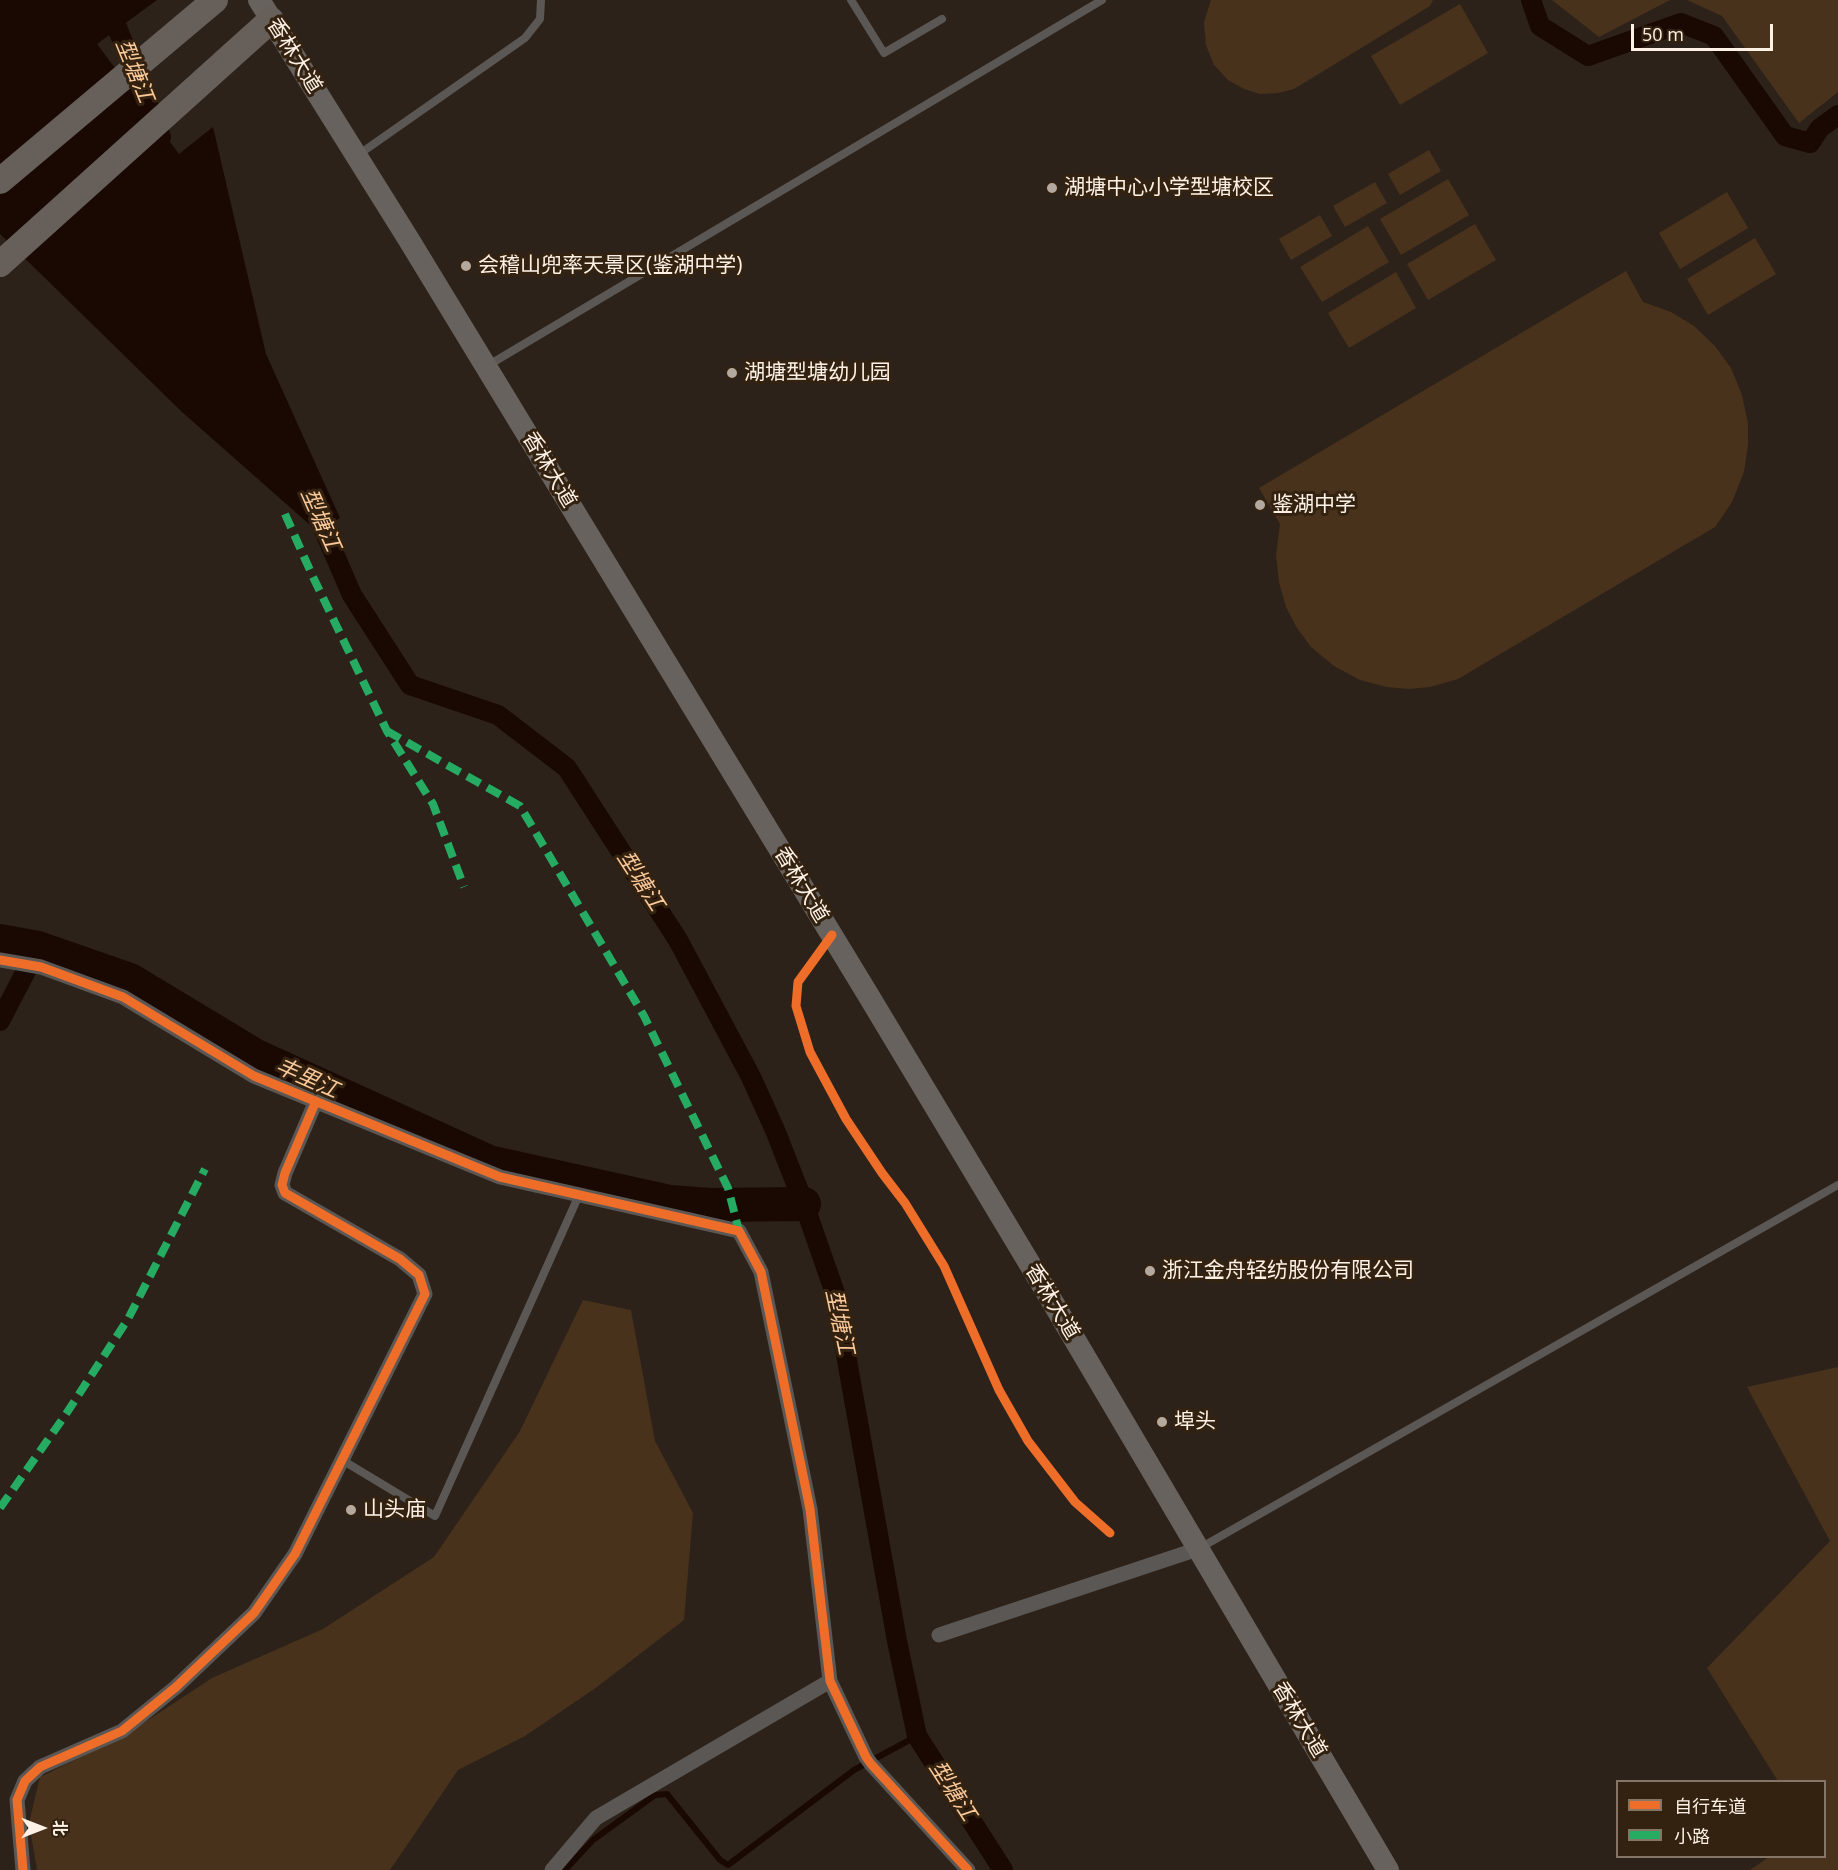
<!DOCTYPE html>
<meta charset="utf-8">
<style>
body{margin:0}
#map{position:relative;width:1838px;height:1870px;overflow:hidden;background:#2c2219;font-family:"Open Sans","Noto Sans SC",sans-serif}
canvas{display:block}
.legend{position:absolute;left:1616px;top:1780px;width:210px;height:78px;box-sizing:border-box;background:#342211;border:2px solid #847566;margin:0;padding:8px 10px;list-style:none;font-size:18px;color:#fdf1e6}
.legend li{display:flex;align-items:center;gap:12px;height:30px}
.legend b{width:30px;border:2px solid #847566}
.north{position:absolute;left:12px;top:1798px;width:60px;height:60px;-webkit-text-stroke:4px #342211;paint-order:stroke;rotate:90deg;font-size:16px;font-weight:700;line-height:24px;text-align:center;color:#fdf1e6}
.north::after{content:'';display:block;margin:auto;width:21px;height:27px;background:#fdf1e6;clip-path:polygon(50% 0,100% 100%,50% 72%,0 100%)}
.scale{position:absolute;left:1631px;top:24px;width:142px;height:27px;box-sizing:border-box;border:3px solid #fdf1e6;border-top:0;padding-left:8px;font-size:18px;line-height:21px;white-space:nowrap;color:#fdf1e6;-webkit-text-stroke:4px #342211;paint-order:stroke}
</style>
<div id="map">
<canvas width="1838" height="1870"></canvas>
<ul class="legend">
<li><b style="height:8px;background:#ee6e29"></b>自行车道</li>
<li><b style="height:8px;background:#26ab63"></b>小路</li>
</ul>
<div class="north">北</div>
<div class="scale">50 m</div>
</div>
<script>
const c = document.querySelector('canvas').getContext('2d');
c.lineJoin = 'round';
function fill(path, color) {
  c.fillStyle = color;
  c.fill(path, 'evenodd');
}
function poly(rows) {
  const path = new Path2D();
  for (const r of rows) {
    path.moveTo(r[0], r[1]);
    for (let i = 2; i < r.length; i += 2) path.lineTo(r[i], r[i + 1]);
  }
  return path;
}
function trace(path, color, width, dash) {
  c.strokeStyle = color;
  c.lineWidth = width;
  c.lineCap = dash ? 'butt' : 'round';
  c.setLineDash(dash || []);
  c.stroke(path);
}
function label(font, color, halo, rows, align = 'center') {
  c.font = font + ' "Open Sans","Noto Sans SC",sans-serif';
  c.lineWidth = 6;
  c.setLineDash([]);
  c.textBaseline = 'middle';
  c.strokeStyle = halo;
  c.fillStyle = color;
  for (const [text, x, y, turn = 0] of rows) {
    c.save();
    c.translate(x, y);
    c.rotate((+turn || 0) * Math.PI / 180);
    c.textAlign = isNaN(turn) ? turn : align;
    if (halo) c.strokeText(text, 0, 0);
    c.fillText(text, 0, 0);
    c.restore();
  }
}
const green = poly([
 [1211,0,1433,0,1430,6,1294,89,1278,93,1260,94,1244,89,1228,80,1214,65,1206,45,1204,22],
 [1552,0,1670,0,1599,37],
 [1687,0,1838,0,1838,92,1799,123,1722,16],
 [1460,4,1488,53,1400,105,1371,56],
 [1429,150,1441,171,1400,195,1388,174],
 [1448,179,1469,215,1401,255,1380,219],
 [1375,182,1387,203,1345,227,1333,206],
 [1727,192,1748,228,1680,269,1659,233],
 [1320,215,1332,236,1291,260,1279,239],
 [1475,224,1496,260,1428,300,1407,264],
 [1368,226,1389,262,1322,302,1300,267],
 [1755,238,1776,274,1708,315,1687,279],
 [1626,271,1643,302,1671,312,1694,326,1715,346,1731,368,1742,395,1748,423,1748,445,1744,472,1732,502,1715,527,1458,679,1430,687,1409,689,1387,687,1360,680,1334,666,1311,647,1297,628,1286,607,1279,582,1276,555,1280,524,1259,488],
 [1396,272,1416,308,1349,348,1328,313],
 [583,1300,631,1310,655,1441,693,1513,684,1620,597,1687,525,1736,458,1770,390,1870,37,1870,29,1823,40,1777,124,1736,212,1678,323,1629,434,1557,520,1431],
 [1838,1367,1838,1870,1750,1870,1769,1857,1824,1856,1824,1782,1778,1781,1707,1668,1830,1541,1747,1387]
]);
const water = poly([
 [0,0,157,0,97,44,179,154,213,127,266,354,340,518,318,532,182,412,0,234]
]);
const stream = poly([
 [565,1870,593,1840,655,1795,667,1794,720,1860,728,1865,854,1770,917,1736]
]);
const canal = poly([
 [106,0,161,137],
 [1531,0,1540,26,1588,56,1681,23,1714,36,1785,136,1810,143,1820,128,1838,115],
 [313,505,352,595,410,685,498,715,567,768,678,940,751,1077,775,1130,804,1204,835,1293,897,1641,917,1736,1003,1870],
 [0,1021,38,948]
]);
const river = poly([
 [0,941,38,948,130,980,256,1056,489,1162,670,1202,710,1205,804,1204]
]);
const service = poly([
 [851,0,884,53,942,19],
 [358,155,525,38,540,19,541,0],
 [487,366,1102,0],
 [342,1460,435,1516,579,1195],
 [1200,1548,1838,1185]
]);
const minor = poly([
 [0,960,41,967,123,997,254,1076,500,1177,739,1231,761,1272,810,1509,830,1681,866,1757,871,1764,968,1870],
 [939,1635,1198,1549],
 [23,1870,17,1800,25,1781,40,1767,122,1731,176,1687,254,1613,295,1554,425,1294,419,1275,400,1259,285,1193,282,1185,285,1173,316,1101],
 [552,1870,596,1818,830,1681]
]);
const secondary = poly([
 [259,0,409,240,867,993,1049,1296,1388,1870]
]);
const primary = poly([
 [0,181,215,0],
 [0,264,271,20]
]);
const quiet = poly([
 [285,514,313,577,387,731,433,804,464,887],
 [387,731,520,806,644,1016,728,1188,739,1231],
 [0,1508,66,1414,128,1319,205,1169]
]);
const cycleway = poly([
 [832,935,798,982,796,1006,810,1052,846,1119,882,1173,905,1203,944,1266,999,1390,1028,1441,1075,1502,1110,1533],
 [0,960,41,967,123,997,254,1076,500,1177,739,1231,761,1272,810,1509,830,1681,866,1757,871,1764,968,1870],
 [23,1870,17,1800,25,1781,40,1767,122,1731,176,1687,254,1613,295,1554,425,1294,419,1275,400,1259,285,1193,282,1185,285,1173,316,1101]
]);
const markers = [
 [1052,188,6,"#b4a99e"],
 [466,266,6,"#b4a99e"],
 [732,373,6,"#b4a99e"],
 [1260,505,6,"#b4a99e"],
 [1150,1271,6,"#b4a99e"],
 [1162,1422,6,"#b4a99e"],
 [351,1510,6,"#b4a99e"]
];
const streetNames = [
 ["香林大道",294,56,58],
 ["香林大道",549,470,59],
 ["香林大道",801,885,59],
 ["香林大道",1052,1302,59],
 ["香林大道",1299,1720,59]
];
const poiNames = [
 ["湖塘中心小学型塘校区",1064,188],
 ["会稽山兜率天景区(鉴湖中学)",478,266],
 ["湖塘型塘幼儿园",744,373],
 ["鉴湖中学",1272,505],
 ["浙江金舟轻纺股份有限公司",1162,1271],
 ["埠头",1174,1422],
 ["山头庙",363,1510]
];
const waterNames = [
 ["型塘江",134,71,68],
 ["型塘江",320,520,66],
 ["型塘江",640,881,57],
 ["丰里江",307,1079,24],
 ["型塘江",839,1322,78],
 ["型塘江",952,1791,57]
];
fill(green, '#49321c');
fill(water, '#1a0902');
trace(stream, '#1a0902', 6);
trace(canal, '#1a0902', 20);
trace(river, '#1a0902', 34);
trace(service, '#5b5754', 8);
trace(minor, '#5b5754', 15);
trace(secondary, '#67625e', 22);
trace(primary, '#665f5a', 26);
trace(quiet, '#26ab63', 8, [15, 8]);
trace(cycleway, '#ee6e29', 9);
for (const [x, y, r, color] of markers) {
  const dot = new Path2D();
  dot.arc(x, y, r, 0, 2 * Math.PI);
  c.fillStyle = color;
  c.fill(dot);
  trace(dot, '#342211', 2);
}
label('21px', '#fdf1e6', '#342211', streetNames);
label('21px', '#fdf1e6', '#342211', poiNames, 'left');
label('italic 22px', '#fac99a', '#342211', waterNames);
</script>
